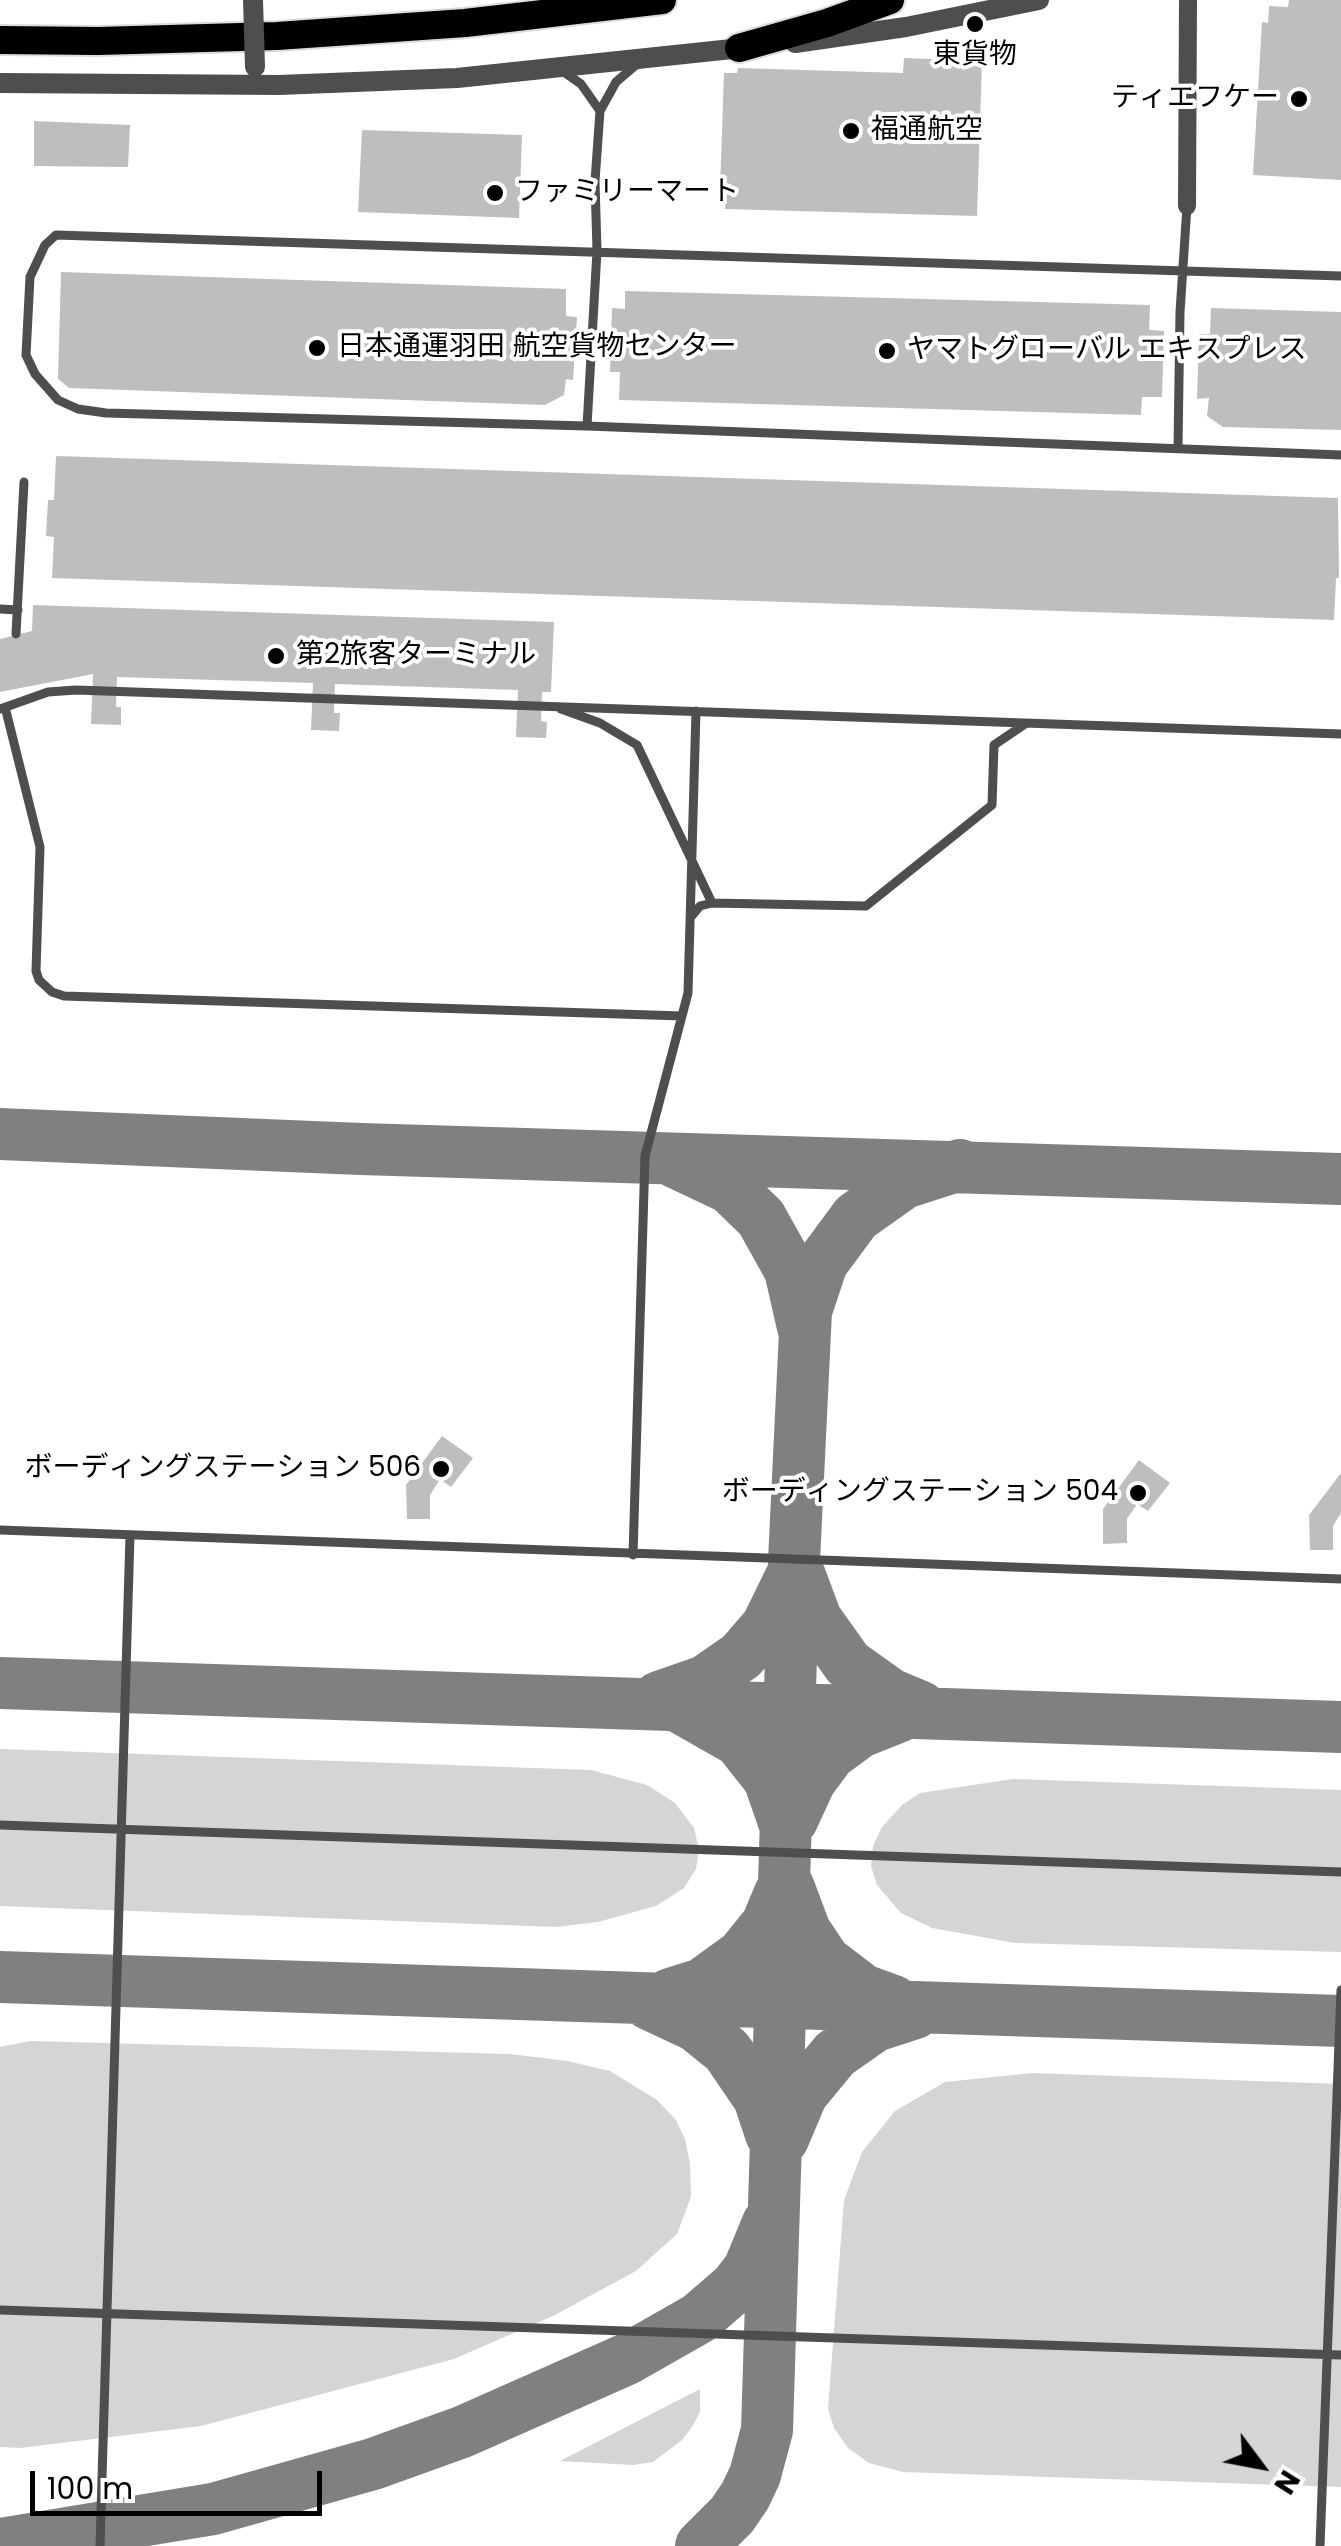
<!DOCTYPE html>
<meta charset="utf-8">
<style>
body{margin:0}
#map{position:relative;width:1341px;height:2546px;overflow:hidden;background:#fff;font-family:Poppins,sans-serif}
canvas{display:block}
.north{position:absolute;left:1211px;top:2416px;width:100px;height:100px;-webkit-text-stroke:8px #fff;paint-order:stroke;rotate:122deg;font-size:28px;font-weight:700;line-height:40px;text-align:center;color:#000}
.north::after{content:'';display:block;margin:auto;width:35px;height:45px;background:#000;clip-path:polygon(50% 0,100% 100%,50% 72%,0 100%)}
.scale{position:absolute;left:30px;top:2471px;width:292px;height:45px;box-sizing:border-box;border:5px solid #000;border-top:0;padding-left:12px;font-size:30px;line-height:35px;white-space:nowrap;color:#000;-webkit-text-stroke:8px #fff;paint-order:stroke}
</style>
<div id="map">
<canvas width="1341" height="2546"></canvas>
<div class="north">N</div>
<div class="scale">100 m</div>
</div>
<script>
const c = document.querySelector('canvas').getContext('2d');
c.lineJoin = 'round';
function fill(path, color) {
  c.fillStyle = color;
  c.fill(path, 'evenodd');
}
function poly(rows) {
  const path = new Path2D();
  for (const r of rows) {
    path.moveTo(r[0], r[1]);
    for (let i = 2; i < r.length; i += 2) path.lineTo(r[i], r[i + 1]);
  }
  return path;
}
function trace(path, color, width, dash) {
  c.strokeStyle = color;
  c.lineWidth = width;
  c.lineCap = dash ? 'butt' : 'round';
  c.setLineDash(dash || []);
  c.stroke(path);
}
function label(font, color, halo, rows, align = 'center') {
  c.font = font + ' Poppins,"Noto Sans JP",sans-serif';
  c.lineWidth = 8;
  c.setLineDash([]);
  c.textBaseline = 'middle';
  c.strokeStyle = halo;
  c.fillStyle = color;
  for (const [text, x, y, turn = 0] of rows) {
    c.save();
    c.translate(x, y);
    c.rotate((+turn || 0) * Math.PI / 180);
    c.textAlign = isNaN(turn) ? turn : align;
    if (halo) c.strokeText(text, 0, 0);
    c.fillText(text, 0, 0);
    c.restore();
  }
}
const green = poly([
 [0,1749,591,1770,647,1785,675,1803,694,1828,699,1849,696,1869,684,1888,656,1906,598,1922,556,1927,0,1906],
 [1013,1779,1341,1790,1341,1952,1015,1943,932,1928,901,1913,877,1885,871,1866,873,1846,882,1827,902,1805,920,1793],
 [30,2041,510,2054,567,2061,610,2071,657,2100,676,2120,685,2139,690,2164,691,2197,677,2234,636,2271,555,2315,454,2359,201,2426,20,2448,0,2447,0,2047],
 [1032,2073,1341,2084,1341,2487,903,2472,869,2463,848,2448,834,2428,828,2409,844,2200,862,2152,895,2111,945,2082],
 [700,2389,700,2412,692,2427,682,2440,653,2462,633,2465,560,2461]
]);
const taxiway = poly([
 [0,1134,361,1149,1341,1179],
 [675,1162,730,1188,761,1218,790,1270,803,1327],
 [800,1576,816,1619,848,1664,890,1694,921,1707],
 [0,1683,1341,1727],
 [659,1697,705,1681,741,1656,767,1626,791,1577],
 [681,1708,739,1741,769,1779,784,1822],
 [792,1820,810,1781,830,1754,860,1732,900,1716],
 [789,1888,805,1931,825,1961,863,1990,893,2001],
 [0,1977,1341,2021],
 [670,1994,702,1984,742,1955,767,1924,780,1893],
 [649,2004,696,2026,727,2051,759,2098,771,2134],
 [783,2139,802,2094,835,2054,875,2026,915,2013],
 [0,2544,213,2509,373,2464,462,2432,627,2359,699,2318,735,2287,749,2269,768,2223],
 [701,2546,732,2515,745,2496,755,2475,767,2430,794,1561,806,1311,822,1263,856,1217,904,1183,960,1165]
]);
const building = poly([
 [1289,0,1341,0,1341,180,1253,175,1262,22,1268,23,1269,6,1288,7],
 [904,58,982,61,977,216,725,209,726,190,720,190,724,73,737,73,738,68,903,73],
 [34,121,130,125,128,167,34,166],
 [362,130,522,135,519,218,358,212],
 [61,272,566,289,566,316,577,317,573,380,566,379,564,395,545,405,69,388,58,379],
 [625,291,1150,305,1149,330,1164,331,1162,397,1142,397,1141,415,619,400,620,372,610,372,612,308,625,309],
 [1211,308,1341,312,1341,430,1223,427,1207,416,1209,398,1197,399,1199,334,1210,334],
 [56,456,1338,498,1339,578,1336,578,1334,620,52,578,54,537,46,536,48,500,54,500],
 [33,605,554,622,551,692,542,692,541,721,547,722,546,738,516,737,518,690,335,684,334,713,340,713,339,731,311,730,313,683,117,677,116,707,121,707,121,725,91,724,93,674,0,692,0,639,32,631],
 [442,1436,473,1458,451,1487,440,1479,430,1495,430,1519,407,1519,406,1485],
 [1139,1460,1170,1483,1148,1511,1137,1504,1127,1519,1127,1543,1103,1544,1103,1509],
 [1341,1473,1341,1513,1333,1526,1333,1550,1310,1550,1309,1515]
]);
const service = poly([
 [561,70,581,84,600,111],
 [1341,276,56,235,45,245,30,277,26,355,35,374,58,400,78,409,106,413,587,426,1341,455],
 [587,426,597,251,595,181,600,111,616,82,637,64],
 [1178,447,1180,312,1187,206],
 [0,609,18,610],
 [16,634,24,482],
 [5,707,40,847,36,971,39,980,52,992,64,996,682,1016],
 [0,709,48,692,76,690,1341,734],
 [561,709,600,723,637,745,712,903],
 [691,917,700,906,712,903,866,906,992,805,994,745,1025,724],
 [0,1530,1341,1579],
 [633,1555,645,1156,688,993,696,711],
 [0,1825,1341,1872],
 [0,2310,1341,2355],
 [100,2546,130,1535],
 [1320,2546,1341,1990]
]);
const minor = poly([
 [1187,206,1188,0]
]);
const tertiary = poly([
 [795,43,906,27,1039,0],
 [0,83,279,85,457,78,751,47]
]);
const trunk = poly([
 [0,40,98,41,277,36,465,23,662,0],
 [739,48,827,23,890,0]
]);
const tertiaryBridge = poly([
 [253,0,255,67]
]);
const markers = [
 [975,24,10,"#000"],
 [1299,99,10,"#000"],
 [851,131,10,"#000"],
 [495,193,10,"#000"],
 [317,348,10,"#000"],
 [887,351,10,"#000"],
 [276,656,10,"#000"],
 [441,1469,10,"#000"],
 [1138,1493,10,"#000"]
];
const poiNames = [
 ["東貨物",975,56,"center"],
 ["ティエフケー",1279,99,"right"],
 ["福通航空",871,131],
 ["ファミリーマート",515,193],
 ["日本通運羽田 航空貨物センター",337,348],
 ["ヤマトグローバル エキスプレス",907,351],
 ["第2旅客ターミナル",296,656],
 ["ボーディングステーション 506",421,1469,"right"],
 ["ボーディングステーション 504",1118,1493,"right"]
];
fill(green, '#d5d5d5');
trace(taxiway, '#808080', 52);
fill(building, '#bebebe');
trace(trunk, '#dbdbdb', 32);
trace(service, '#4e4e4e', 9);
trace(minor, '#4e4e4e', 18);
trace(tertiary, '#4e4e4e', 20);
trace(trunk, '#000', 28);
trace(tertiaryBridge, '#4e4e4e', 20);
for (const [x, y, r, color] of markers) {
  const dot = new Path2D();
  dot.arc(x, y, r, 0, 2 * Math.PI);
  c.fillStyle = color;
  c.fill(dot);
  trace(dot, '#fff', 4);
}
label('28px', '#000', '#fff', poiNames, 'left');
</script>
